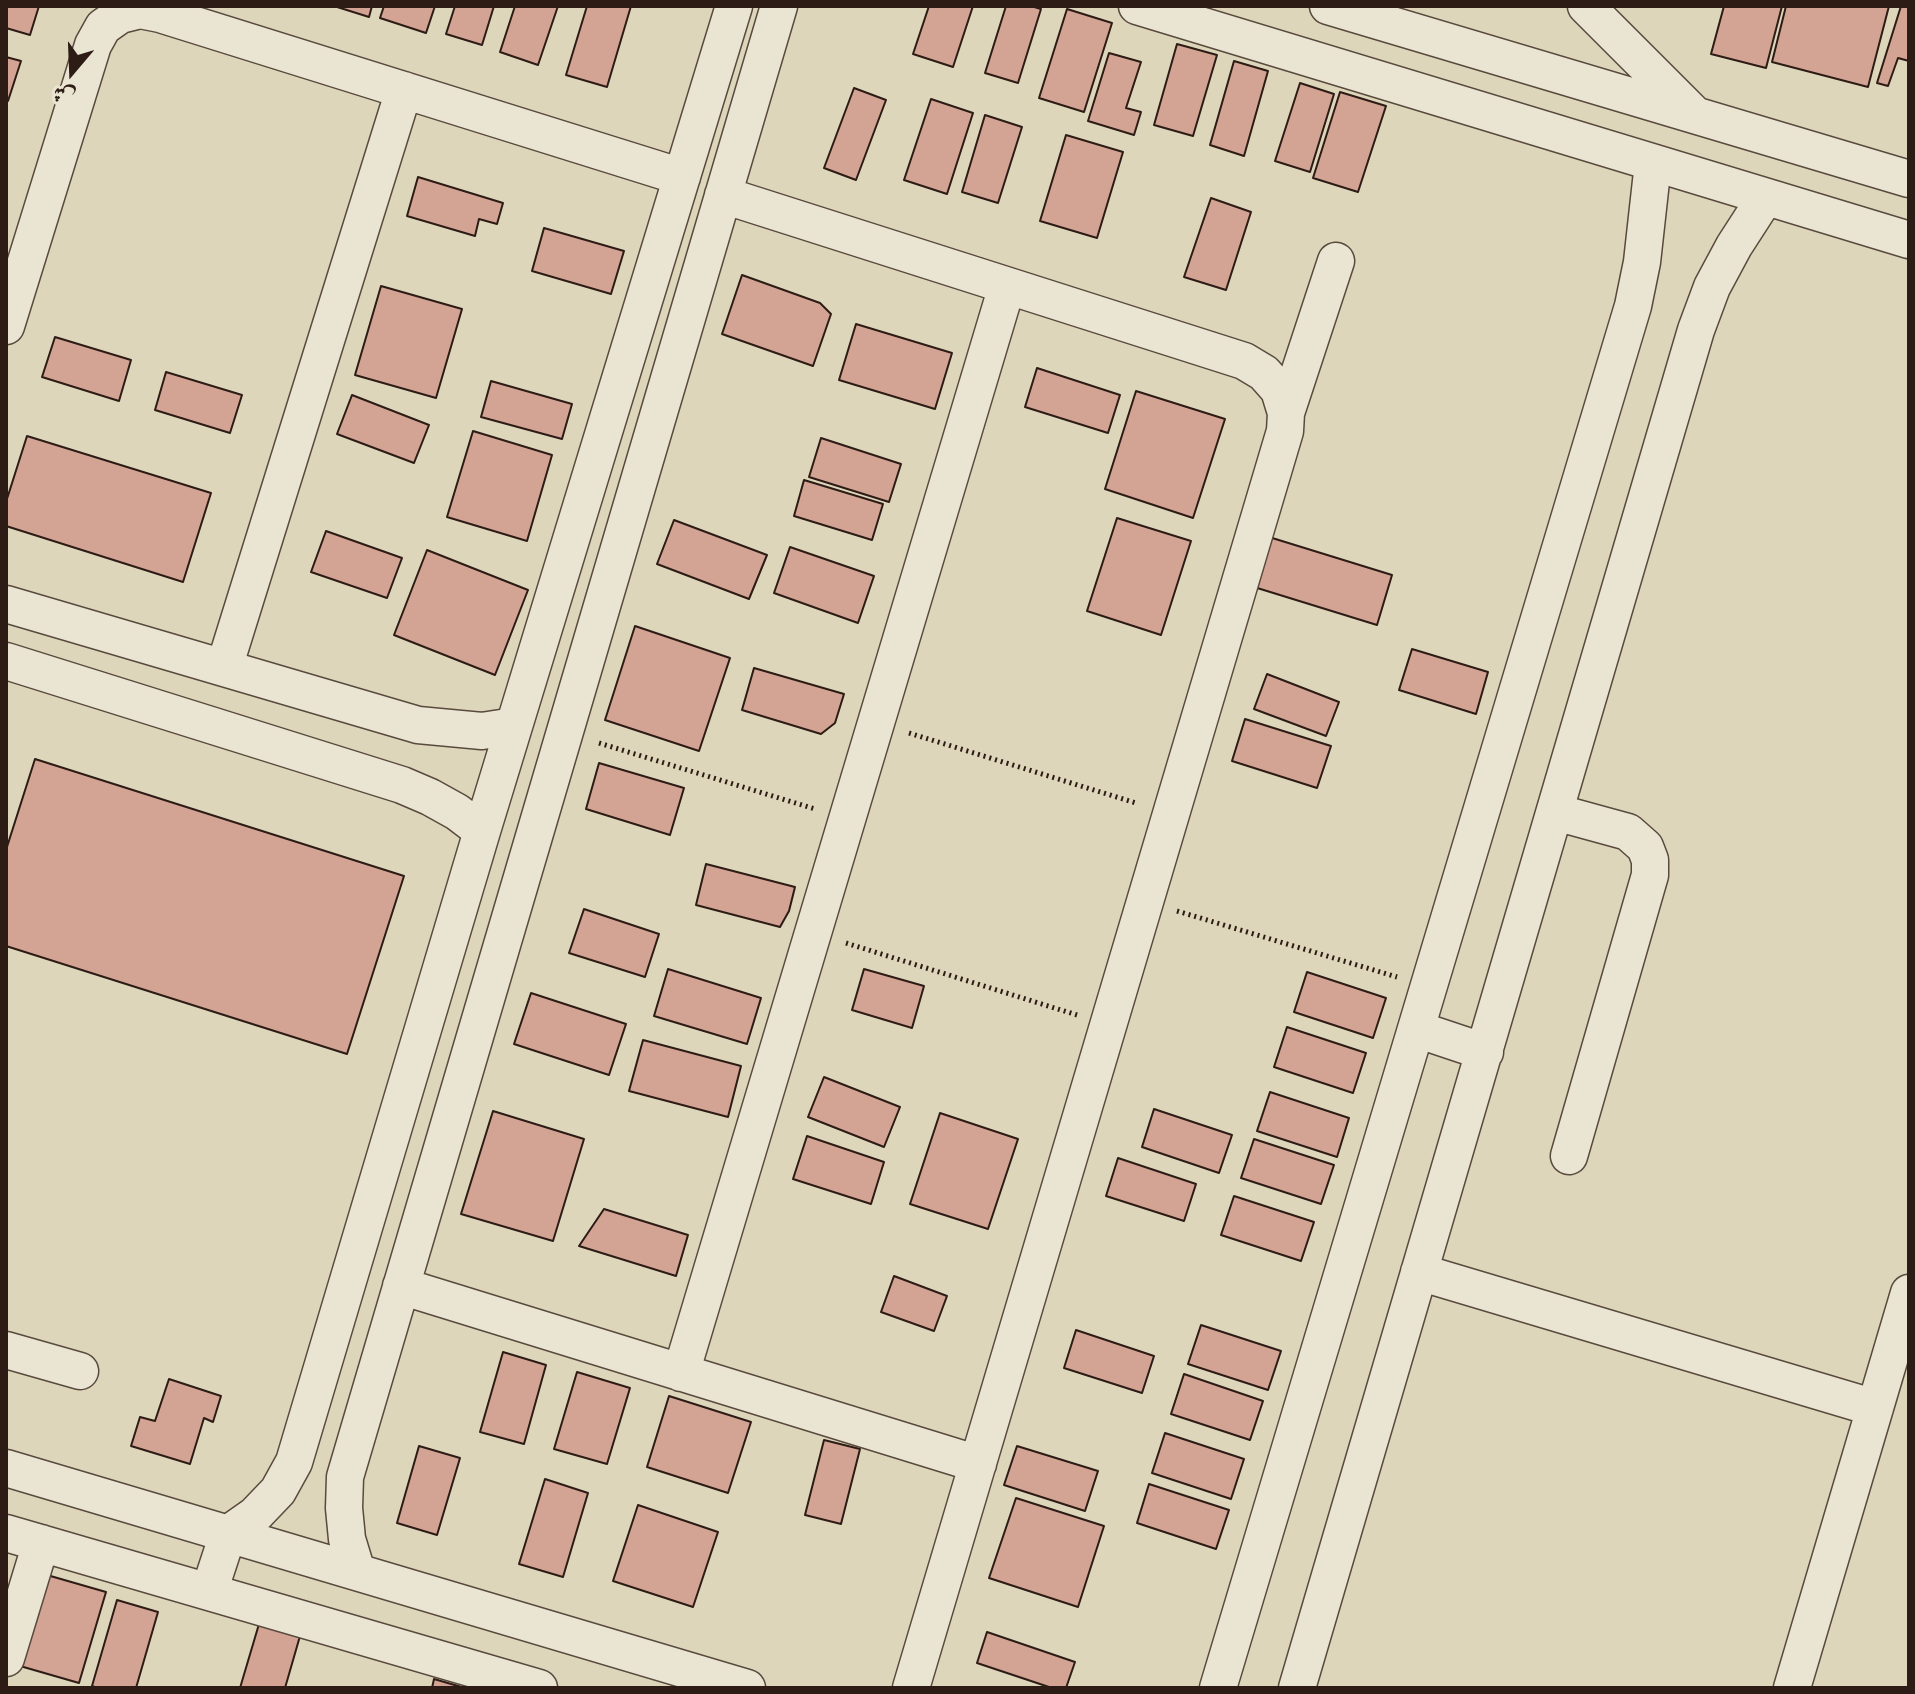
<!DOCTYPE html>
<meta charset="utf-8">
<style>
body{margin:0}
#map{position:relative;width:1915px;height:1694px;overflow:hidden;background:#ded6ba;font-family:"IM FELL Double Pica",Amiri,serif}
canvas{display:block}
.frame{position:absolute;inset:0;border:8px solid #2d1c15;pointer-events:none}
.north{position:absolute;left:32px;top:32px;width:80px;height:80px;-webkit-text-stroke:6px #eae4d2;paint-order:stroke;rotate:199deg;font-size:22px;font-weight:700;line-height:32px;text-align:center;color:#2d1c15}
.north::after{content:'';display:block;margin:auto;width:28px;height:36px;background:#2d1c15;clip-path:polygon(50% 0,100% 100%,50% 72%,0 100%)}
</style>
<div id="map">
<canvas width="1915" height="1694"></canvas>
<div class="frame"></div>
<div class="north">ش</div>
</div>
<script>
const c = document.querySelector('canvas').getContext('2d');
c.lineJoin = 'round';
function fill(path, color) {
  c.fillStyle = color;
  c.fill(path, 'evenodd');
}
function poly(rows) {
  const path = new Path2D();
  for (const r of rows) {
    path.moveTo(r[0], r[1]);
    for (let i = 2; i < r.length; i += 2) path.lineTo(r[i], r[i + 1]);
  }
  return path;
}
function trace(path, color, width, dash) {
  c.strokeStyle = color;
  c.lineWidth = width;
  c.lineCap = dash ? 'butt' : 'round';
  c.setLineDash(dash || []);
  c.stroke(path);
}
const building = poly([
 [6,6,39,6,30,35,6,28,6,6],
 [334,6,372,6,369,17,334,6],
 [384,6,435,6,426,33,380,18,384,6],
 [455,6,494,6,482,45,446,34,455,6],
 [515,6,558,6,538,65,500,52,515,6],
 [587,6,631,6,607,87,566,75,587,6],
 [929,6,973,6,953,67,913,54,929,6],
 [1006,6,1031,6,1041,9,1018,83,985,73,1006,6],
 [1724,6,1782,6,1766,68,1711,54,1724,6],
 [1786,6,1889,6,1868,87,1772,62,1786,6],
 [1901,6,1909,6,1909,61,1898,58,1888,86,1877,83,1901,6],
 [1067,9,1112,23,1084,112,1039,98,1067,9],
 [1177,44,1217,55,1193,136,1154,125,1177,44],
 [1109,53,1141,62,1126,108,1141,112,1134,135,1088,121,1109,53],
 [6,57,21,61,8,101,6,101,6,57],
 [1234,61,1268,71,1244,156,1210,145,1234,61],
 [1300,83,1334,94,1310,172,1275,161,1300,83],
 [854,88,886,100,856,180,824,168,854,88],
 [1340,92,1386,106,1358,192,1313,178,1340,92],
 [931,99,973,113,947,194,904,180,931,99],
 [985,115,1022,127,998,203,962,192,985,115],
 [1066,135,1123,152,1097,238,1040,221,1066,135],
 [418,177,503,203,497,224,479,219,475,236,407,216,418,177],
 [1211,198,1251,212,1226,290,1184,277,1211,198],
 [544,228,624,251,611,294,532,271,544,228],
 [742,275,820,303,831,314,813,366,722,334,742,275],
 [381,286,462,309,436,398,355,375,381,286],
 [856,324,952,353,935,409,839,380,856,324],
 [55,337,131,360,119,401,42,377,55,337],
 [1037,368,1120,395,1108,433,1025,407,1037,368],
 [166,372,242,395,230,433,155,410,166,372],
 [491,381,572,404,562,439,481,417,491,381],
 [1136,391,1225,419,1193,518,1105,489,1136,391],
 [352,395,429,425,414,463,337,434,352,395],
 [473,431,552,455,527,541,447,517,473,431],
 [27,436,211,493,183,582,6,526,6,502,27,436],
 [821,438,901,464,889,502,809,477,821,438],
 [804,480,883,504,872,540,794,516,804,480],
 [1117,518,1191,541,1161,635,1087,611,1117,518],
 [674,520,767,555,749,599,657,564,674,520],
 [326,531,402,558,387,598,311,572,326,531],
 [1269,537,1392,575,1377,625,1254,587,1269,537],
 [790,547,874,576,858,623,774,593,790,547],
 [427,550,528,590,495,675,394,635,427,550],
 [635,626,730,658,699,751,605,720,635,626],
 [1412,649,1488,672,1476,714,1399,690,1412,649],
 [754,668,844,694,835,723,821,734,742,710,754,668],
 [1267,674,1339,702,1326,736,1254,709,1267,674],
 [1245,719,1331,746,1317,788,1232,761,1245,719],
 [35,759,404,876,347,1054,6,946,6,850,35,759],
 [599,763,684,788,670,835,586,809,599,763],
 [706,864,795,887,789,911,780,927,696,905,706,864],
 [584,909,659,934,645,977,569,953,584,909],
 [668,969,761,998,747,1044,654,1016,668,969],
 [864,969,924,986,912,1028,852,1010,864,969],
 [1307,972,1386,998,1373,1038,1294,1012,1307,972],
 [531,993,626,1024,609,1075,514,1044,531,993],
 [1287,1027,1366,1053,1353,1093,1274,1067,1287,1027],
 [643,1040,741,1066,728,1117,629,1091,643,1040],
 [824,1077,900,1107,884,1147,808,1117,824,1077],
 [1270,1092,1349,1118,1337,1157,1257,1131,1270,1092],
 [1154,1109,1232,1135,1219,1173,1142,1147,1154,1109],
 [493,1111,584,1139,553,1241,461,1214,493,1111],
 [940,1113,1018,1139,988,1229,910,1204,940,1113],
 [807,1136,884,1162,871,1204,793,1179,807,1136],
 [1254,1139,1334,1165,1321,1204,1241,1178,1254,1139],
 [1118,1158,1196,1184,1184,1221,1106,1196,1118,1158],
 [1234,1196,1314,1222,1301,1261,1221,1235,1234,1196],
 [604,1209,688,1235,676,1276,579,1246,604,1209],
 [894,1276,947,1296,934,1331,881,1312,894,1276],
 [1201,1325,1281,1351,1268,1390,1188,1364,1201,1325],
 [1076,1330,1154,1356,1142,1393,1064,1368,1076,1330],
 [503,1352,546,1365,524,1444,480,1432,503,1352],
 [577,1372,630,1388,607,1464,554,1449,577,1372],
 [1184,1374,1263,1401,1250,1440,1171,1414,1184,1374],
 [169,1379,221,1396,213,1422,204,1418,190,1464,131,1446,140,1417,155,1421,169,1379],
 [669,1396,751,1422,728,1493,647,1467,669,1396],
 [1165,1433,1244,1459,1231,1499,1152,1473,1165,1433],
 [824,1440,860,1449,841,1524,805,1515,824,1440],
 [419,1446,460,1458,437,1535,397,1523,419,1446],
 [1017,1446,1098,1471,1085,1511,1004,1485,1017,1446],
 [545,1479,588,1493,563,1577,519,1564,545,1479],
 [1149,1484,1229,1510,1216,1549,1137,1523,1149,1484],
 [1016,1498,1104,1526,1078,1607,989,1578,1016,1498],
 [638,1505,718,1532,693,1607,613,1581,638,1505],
 [47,1575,106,1592,79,1683,20,1666,47,1575],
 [117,1600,158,1612,136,1688,97,1688,92,1686,117,1600],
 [259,1624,300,1636,285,1688,240,1688,259,1624],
 [987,1632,1075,1662,1066,1688,1052,1688,977,1663,987,1632],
 [434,1679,465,1688,432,1688,434,1679]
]);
const path = poly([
 [909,733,1136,803],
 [599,743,815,809],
 [1177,911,1397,977],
 [846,943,1077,1015]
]);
const minor = poly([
 [1137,6,1909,240],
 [1328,6,1909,179],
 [1586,6,1694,114],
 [723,195,1244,361,1264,373,1279,390,1286,413,1285,431,911,1688],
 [6,326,93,45,103,27,120,15,140,10,160,14,682,177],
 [1286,413,1336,261],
 [6,604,418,725,482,731,514,726],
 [6,661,402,785,430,797,457,812,482,831],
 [224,668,404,90],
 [1555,812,1628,832,1645,847,1650,860,1650,875,1569,1156],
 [1416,1029,1485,1052],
 [1419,1272,1875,1408],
 [401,1286,978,1464],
 [6,1350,80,1371],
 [681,1373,1007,286],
 [6,1468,747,1688],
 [6,1533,539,1688],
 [357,1572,347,1539,344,1508,345,1477,779,6],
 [209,1592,228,1534,255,1515,278,1491,294,1462,482,831,734,6],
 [6,1658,41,1543],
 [1218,1688,1633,306,1642,262,1653,163],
 [1297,1688,1696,330,1712,287,1734,246,1765,198],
 [1792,1688,1909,1293]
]);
fill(building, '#d3a393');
trace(building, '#2d1c15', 2);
trace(minor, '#594a3e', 39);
trace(path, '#2d1c15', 5, [2, 4]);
trace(minor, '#eae4d2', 36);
</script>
